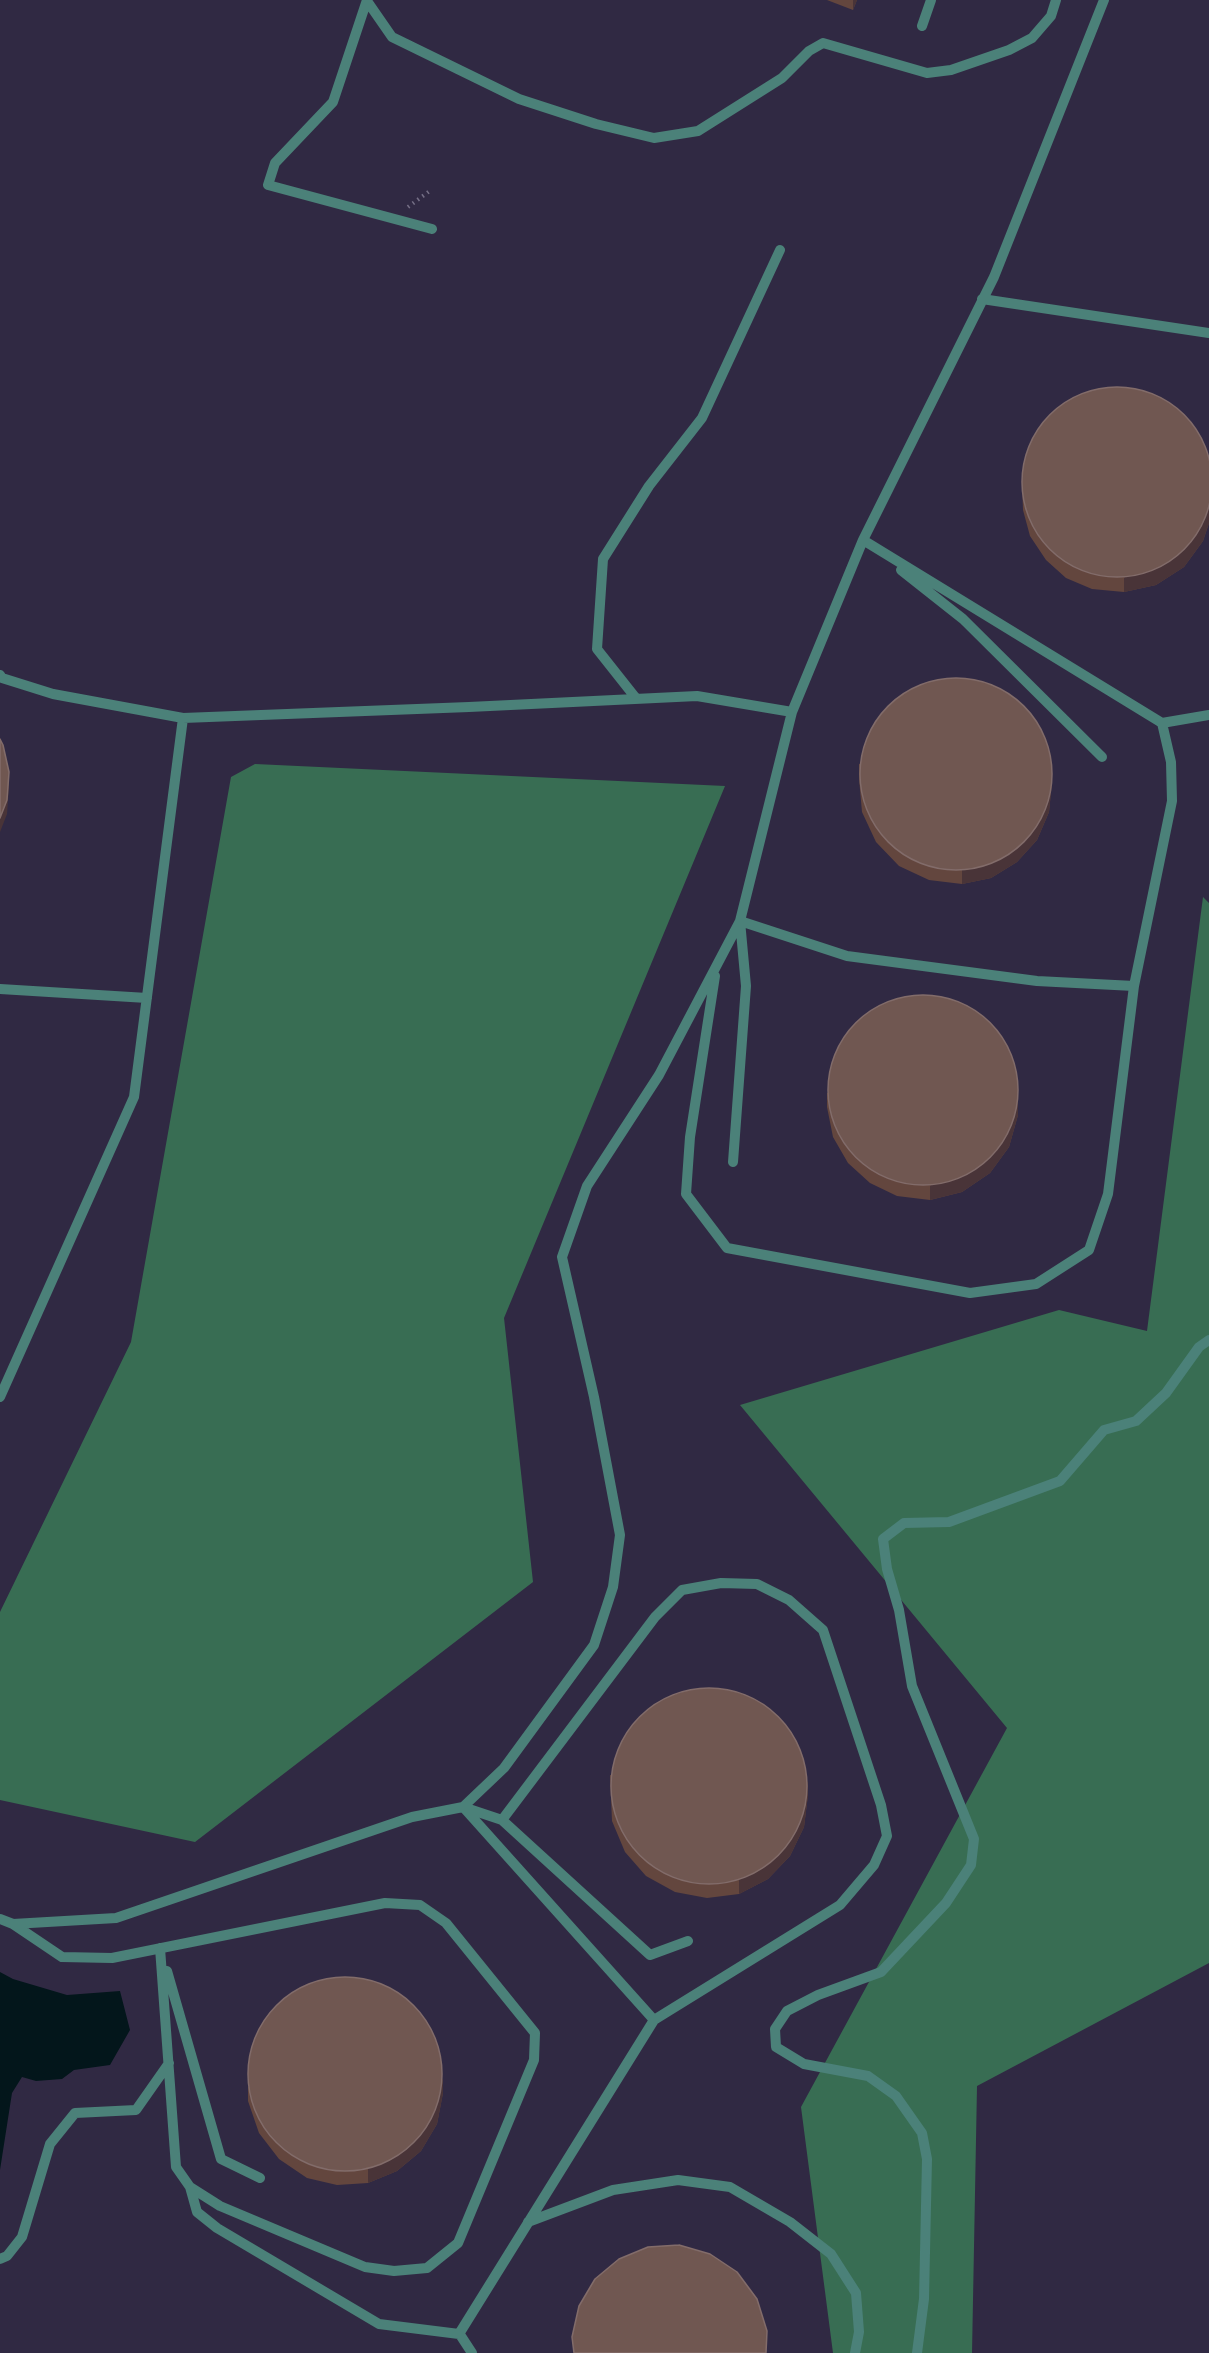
<!DOCTYPE html>
<style>
body{margin:0}
canvas{display:block;background:#302943}
</style>
<canvas width="1209" height="2353"></canvas>
<script>
const c = document.querySelector('canvas').getContext('2d');
c.lineJoin = 'round';
function fill(path, color) {
  c.fillStyle = color;
  c.fill(path, 'evenodd');
}
function poly(rows) {
  const path = new Path2D();
  for (const r of rows) {
    if (r.length === 3) {
      path.moveTo(r[0] + r[2], r[1]);
      path.arc(r[0], r[1], r[2], 0, 2 * Math.PI);
      continue;
    }
    path.moveTo(r[0], r[1]);
    for (let i = 2; i < r.length; i += 2) path.lineTo(r[i], r[i + 1]);
  }
  return path;
}
function trace(path, color, width, dash) {
  c.strokeStyle = color;
  c.lineWidth = width;
  c.lineCap = dash ? 'butt' : 'round';
  c.setLineDash(dash || []);
  c.stroke(path);
}
const forest = poly([
 [255,764,725,786,504,1318,533,1582,195,1842,0,1800,0,1612,131,1342,231,777],
 [1203,897,1209,903,1209,1963,977,2086,972,2353,833,2353,801,2107,1007,1728,740,1405,1059,1310,1147,1331]
]);
const water = poly([
 [0,1972,13,1979,67,1995,120,1991,130,2030,110,2065,74,2070,62,2079,36,2081,22,2077,12,2093,0,2170]
]);
const path = poly([
 [408,207,431,190]
]);
const service = poly([
 [367,0,333,102,275,163,268,185,432,229],
 [367,1,392,37,519,99,596,124,654,138,698,131,782,78,809,51,823,43,927,73,951,70,1009,50,1032,38,1051,16,1056,0],
 [922,26,931,0],
 [982,299,1209,333],
 [901,570,963,619,1102,757],
 [0,675,2,678,53,694,183,718,134,1097,0,1397],
 [635,697,597,649,603,559,649,486,702,418,780,250],
 [183,718,469,707,697,696,792,712],
 [1162,723,1209,715],
 [715,976,690,1137,686,1194,727,1248,970,1293,1036,1284,1089,1250,1108,1194,1134,986,1172,801,1171,762,1162,723,863,540],
 [0,989,147,998],
 [733,1162,746,986,740,921,847,956,1037,981,1134,986],
 [463,1807,502,1820,655,1617,682,1590,721,1583,757,1584,789,1600,823,1630,881,1805,887,1836,874,1865,840,1905,654,2020],
 [502,1820,650,1955,688,1941],
 [0,1919,13,1924,116,1918,412,1817,463,1807,504,1768,594,1645,613,1587,620,1535,594,1397,562,1257,587,1186,659,1075,740,921,792,712,863,540,994,277,1104,0],
 [13,1924,62,1957,112,1958,385,1903,420,1905,446,1923,535,2033,534,2060,458,2243,427,2268,394,2271,365,2267,220,2206,190,2187,176,2167,160,1948],
 [167,1971,221,2159,260,2178],
 [190,2187,197,2212,217,2228,379,2324,459,2334,654,2020,464,1808],
 [528,2222,613,2190,678,2180,730,2187,790,2222,831,2254,856,2293,859,2332,855,2353],
 [0,2259,7,2256,22,2237,50,2144,75,2113,136,2110,169,2063],
 [459,2333,472,2353],
 [917,2353,924,2299,927,2159,922,2133,896,2096,868,2076,804,2064,776,2047,775,2029,787,2011,818,1995,881,1972,946,1903,971,1865,974,1839,912,1686,899,1610,887,1569,883,1539,904,1523,949,1522,1060,1481,1104,1430,1136,1421,1166,1393,1199,1347,1209,1340]
]);
const wall = poly([
 [827,0,857,0,853,10],
 [1209,456,1209,523,1203,541,1184,567,1156,585,1124,592,1092,589,1066,578,1046,560,1030,536,1023,510,1022,483],
 [859,764,1052,782,1049,812,1037,840,1017,862,991,878,962,884,929,880,899,866,876,842,862,812,859,778],
 [827,1093,1018,1115,1009,1147,990,1173,962,1192,930,1200,897,1196,870,1183,848,1163,833,1137,827,1107],
 [610,1775,808,1795,804,1827,790,1856,768,1879,739,1894,707,1898,675,1892,646,1876,625,1852,612,1821],
 [248,2087,443,2093,437,2124,421,2151,397,2171,368,2183,337,2185,307,2178,279,2159,259,2133,248,2101]
]);
const shadedWall = poly([
 [853,0,857,0,853,10],
 [1209,509,1209,523,1203,541,1184,567,1156,585,1124,592,1124,578],
 [1052,768,1052,782,1049,812,1037,840,1017,862,991,878,962,884,962,870],
 [9,772,9,786,7,814,0,832,0,818],
 [1018,1101,1018,1115,1009,1147,990,1173,962,1192,930,1200,930,1186],
 [808,1781,808,1795,804,1827,790,1856,768,1879,739,1894,739,1880],
 [443,2079,443,2093,437,2124,421,2151,397,2171,368,2183,368,2169]
]);
const building = poly([
 [1117,482,95],
 [956,774,96],
 [0,739,3,745,9,772,7,800,0,818,0,739],
 [923,1090,95],
 [709,1786,98],
 [345,2074,97],
 [679,2245,710,2254,737,2272,757,2299,767,2331,766,2353,574,2353,572,2337,579,2306,595,2279,619,2259,648,2247,679,2245]
]);
fill(forest, '#386d53');
fill(water, '#03161b');
trace(path, '#756f86', 4, [1.5, 4.5]);
trace(service, '#4b8179', 10);
fill(wall, '#63463e');
fill(shadedWall, '#493438');
fill(building, '#705751');
trace(building, '#826c6a', 1.5);
</script>
